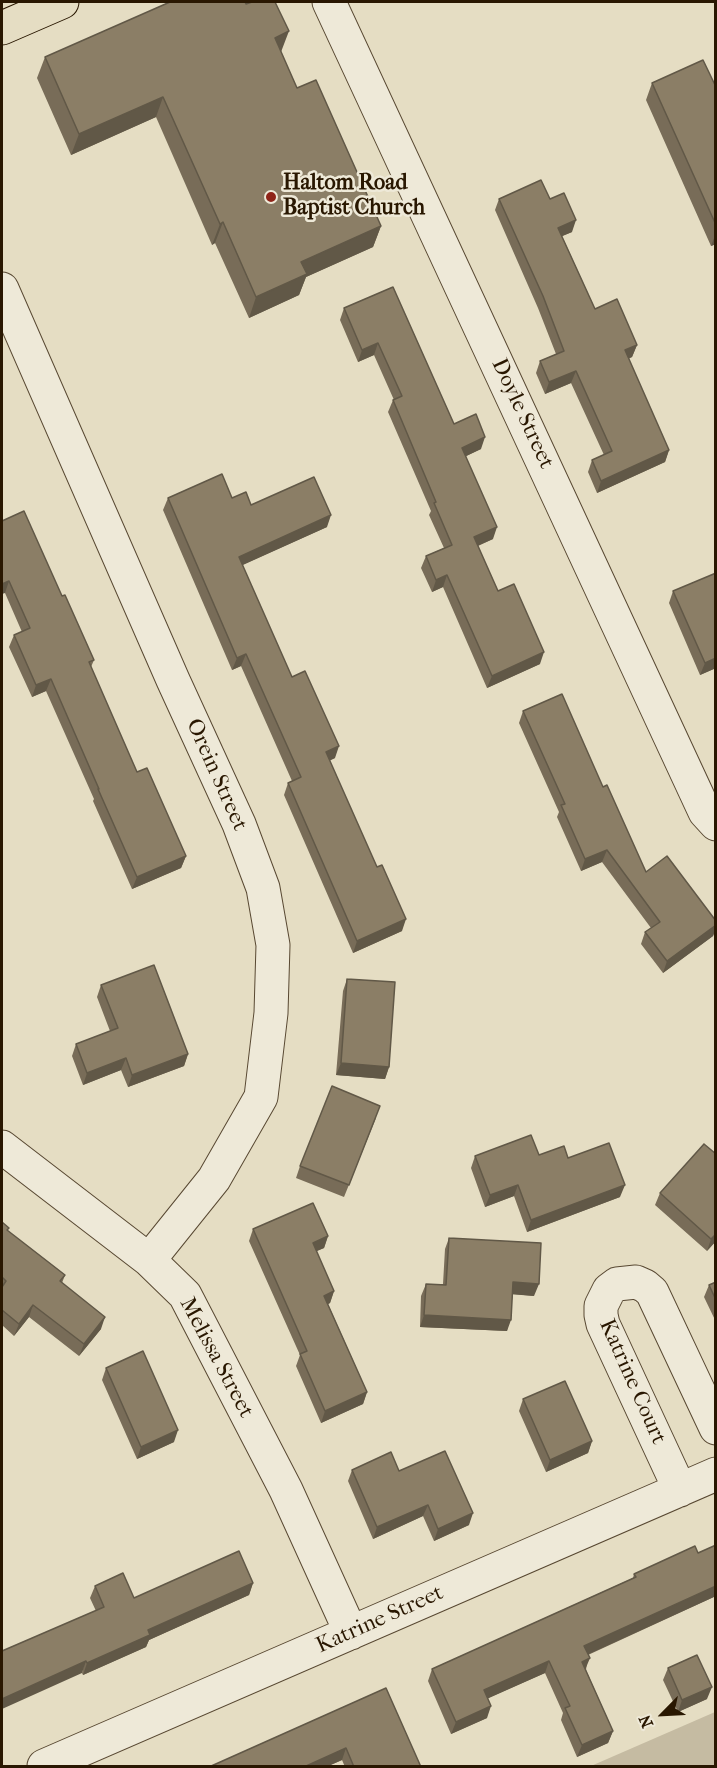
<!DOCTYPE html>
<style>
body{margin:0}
#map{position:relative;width:717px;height:1768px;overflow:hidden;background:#e5ddc3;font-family:"IM FELL French Canon",serif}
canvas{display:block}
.frame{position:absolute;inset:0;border:3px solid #291701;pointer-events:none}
.north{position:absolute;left:633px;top:1684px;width:60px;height:60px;-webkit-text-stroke:4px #eee9d8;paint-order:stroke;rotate:246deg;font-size:16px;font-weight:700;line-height:24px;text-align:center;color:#291701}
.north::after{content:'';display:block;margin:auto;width:21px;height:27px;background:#291701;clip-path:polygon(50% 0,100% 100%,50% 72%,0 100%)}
</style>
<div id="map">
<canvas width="717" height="1768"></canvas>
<div class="frame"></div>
<div class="north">N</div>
</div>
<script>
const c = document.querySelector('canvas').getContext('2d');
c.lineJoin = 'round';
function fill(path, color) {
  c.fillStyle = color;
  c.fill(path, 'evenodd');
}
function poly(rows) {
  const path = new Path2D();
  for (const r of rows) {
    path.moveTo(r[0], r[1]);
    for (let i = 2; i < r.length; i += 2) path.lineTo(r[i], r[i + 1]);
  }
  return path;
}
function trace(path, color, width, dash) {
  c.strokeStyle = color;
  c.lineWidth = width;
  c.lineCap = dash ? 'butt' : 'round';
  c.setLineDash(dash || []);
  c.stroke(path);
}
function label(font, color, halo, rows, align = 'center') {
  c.font = font + ' "IM FELL French Canon",serif';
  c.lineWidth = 5;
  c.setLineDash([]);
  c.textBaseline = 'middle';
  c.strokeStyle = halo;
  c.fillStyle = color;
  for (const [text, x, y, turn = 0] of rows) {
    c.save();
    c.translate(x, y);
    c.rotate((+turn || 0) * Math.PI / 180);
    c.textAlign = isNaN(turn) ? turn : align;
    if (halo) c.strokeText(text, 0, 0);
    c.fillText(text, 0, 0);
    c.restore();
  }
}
const green = poly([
 [715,1712,715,1766,591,1766]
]);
const minor = poly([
 [329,2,705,812,716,824],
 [2,289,173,680,239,824,263,888,273,945,271,1013,261,1097,214,1179,149,1260],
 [2,1147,149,1260,185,1295,286,1490,351,1633],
 [680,1490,603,1324,601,1315,601,1306,609,1290,617,1284,636,1282,645,1286,652,1292,716,1428],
 [44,1766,716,1474]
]);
const major = poly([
 [2,28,62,2]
]);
const wall = poly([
 [246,4,281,52,297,88,381,226,373,247,306,277,299,295,249,318,215,243,212,245,156,117,71,155,37,78,45,57],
 [652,83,716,87,716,244,711,246,646,100],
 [499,199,550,199,572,232,562,236,595,309,637,345,632,357,628,359,669,450,665,462,597,493,588,472,592,460,604,455,571,383,545,394,536,373,540,361,556,354,538,308,495,210],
 [393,287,454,424,481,449,466,456,493,539,478,546,498,591,540,664,487,688,443,587,432,592,421,568,426,556,444,548,429,515,431,511,388,412,393,400,394,400,374,355,358,362,340,320,344,308],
 [168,498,251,505,327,527,242,565,292,677,335,758,329,761,402,931,353,953,284,795,288,783,292,781,241,666,232,670,163,510],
 [2,521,62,596,94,660,91,667,137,772,186,856,181,868,132,889,93,801,94,799,46,691,32,697,9,647,14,635,22,632,5,593],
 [673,591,716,668,700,675,669,603],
 [523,711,603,787,646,872,716,921,716,928,713,936,663,973,641,944,645,932,651,928,602,862,581,871,557,817,559,812,519,723],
 [347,979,389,1067,385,1079,336,1075,343,991],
 [101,985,188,1054,184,1066,128,1087,121,1070,83,1085,72,1056,76,1044,110,1031,97,997],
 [376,1118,344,1197,296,1178,300,1166],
 [539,1155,568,1158,620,1197,527,1232,514,1196,485,1207,471,1168,475,1156],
 [660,1193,716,1241,707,1251,655,1205],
 [2,1222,8,1231,65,1275,62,1283,101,1329,79,1356,29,1317,14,1336,2,1325],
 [253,1229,328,1236,324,1248,316,1251,334,1291,330,1303,328,1304,367,1392,363,1404,321,1423,296,1366,300,1355,249,1241],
 [449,1238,534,1296,513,1294,507,1331,420,1327,421,1296,426,1284,443,1284,445,1249],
 [716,1282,716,1322,704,1297,709,1285],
 [106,1368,174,1442,137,1459,102,1380],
 [523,1399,592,1441,588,1453,546,1472,519,1411],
 [352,1470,399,1471,469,1525,434,1541,423,1516,373,1539,348,1481],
 [716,1545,716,1596,588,1655,586,1670,613,1731,608,1743,577,1757,561,1720,563,1713,545,1673,488,1698,487,1718,451,1734,428,1681,432,1669,633,1578,634,1574,698,1553],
 [253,1583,249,1595,149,1640,146,1647,83,1675,82,1673,96,1611,90,1598,95,1586,134,1598],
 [668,1668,707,1699,678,1712,663,1680],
 [386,1688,421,1767,345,1767,342,1760,326,1767,209,1767]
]);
const shadedWall = poly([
 [289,31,281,52,275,38],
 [163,97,156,117,71,155,79,134],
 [576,220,572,232,553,240,558,228],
 [223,222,215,243,212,245,220,224],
 [381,226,373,247,306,277,299,295,249,318,256,297,301,262],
 [716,233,716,244,711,246],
 [378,343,374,355,358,362,362,350],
 [637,345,632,357,620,362,625,350],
 [576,371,571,383,545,394,549,382],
 [485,437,481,449,458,460,462,448],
 [669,450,665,462,597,493,601,481],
 [331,515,327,527,234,569,239,557],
 [497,527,493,539,470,549,474,537],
 [447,575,443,587,432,592,436,580],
 [9,581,5,593,2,594,2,584],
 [544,652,540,664,487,688,492,676],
 [246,654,241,666,232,670,237,658],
 [716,658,716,668,700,675,705,663],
 [51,679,46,691,32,697,36,685],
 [339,746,335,758,321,764,326,752],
 [607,850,602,862,581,871,585,859],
 [186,856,181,868,132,889,137,877],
 [406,919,402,931,353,953,357,941],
 [716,925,716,928,713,936,663,973,667,961],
 [188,1054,184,1066,128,1087,132,1075],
 [126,1058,121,1070,83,1085,87,1073],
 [341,1063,389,1067,385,1079,336,1075],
 [518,1185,514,1196,485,1207,490,1195],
 [625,1185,620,1197,527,1232,531,1220],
 [716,1234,716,1241,707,1251,711,1239],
 [328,1236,324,1248,308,1255,313,1243],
 [513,1282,539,1284,534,1296,509,1294],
 [334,1291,330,1303,320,1308,324,1296],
 [33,1305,29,1317,14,1336,19,1324],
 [424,1315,511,1320,507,1331,420,1327],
 [105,1317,101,1329,79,1356,84,1344],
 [367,1392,363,1404,321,1423,325,1411],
 [178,1430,174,1442,137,1459,141,1447],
 [592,1441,588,1453,546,1472,550,1460],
 [428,1505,423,1516,373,1539,377,1527],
 [473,1513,469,1525,434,1541,438,1529],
 [253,1583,249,1595,149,1640,146,1647,83,1675,87,1663,148,1630],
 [716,1586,716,1596,580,1658,584,1646],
 [590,1658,585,1670,582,1662],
 [86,1661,82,1673,2,1709,2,1699],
 [549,1661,545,1673,480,1702,484,1690],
 [712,1687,707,1699,678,1712,682,1700],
 [491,1706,487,1718,451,1734,456,1722],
 [613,1731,608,1743,577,1757,582,1745],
 [346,1748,342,1760,326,1767,304,1767]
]);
const building = poly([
 [170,2,245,2,246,4,252,2,275,2,289,31,275,38,297,88,316,80,381,226,301,262,307,274,256,297,223,222,220,224,163,97,79,134,45,57,170,2],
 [703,60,716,87,716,225,652,83,703,60],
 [541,180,550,199,564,193,576,220,558,228,595,309,617,299,637,345,625,350,669,450,601,481,592,460,612,451,576,371,549,382,540,361,564,351,543,296,499,199,541,180],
 [393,287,454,424,476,414,485,437,462,448,497,527,474,537,498,591,514,584,544,652,492,676,447,575,436,580,426,556,452,545,434,503,436,502,393,400,402,396,378,343,362,350,344,308,393,287],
 [222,474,232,498,246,492,251,505,314,477,331,515,239,557,292,677,305,671,339,746,326,752,377,867,382,865,406,919,357,941,288,783,301,777,246,654,237,658,168,498,222,474],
 [24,511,62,596,65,595,94,660,89,662,137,772,147,768,186,856,137,877,98,789,99,789,51,679,36,685,14,635,30,628,9,581,2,584,2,521,24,511],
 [716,573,716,658,705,663,673,591,716,573],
 [562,694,603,787,607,785,646,872,667,856,716,921,716,925,667,961,645,932,660,922,607,850,585,859,561,805,565,804,523,711,562,694],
 [154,965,188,1054,132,1075,126,1058,87,1073,76,1044,118,1028,101,985,154,965],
 [347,979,395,982,389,1067,341,1063,347,979],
 [332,1086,380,1106,349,1185,300,1166,332,1086],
 [531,1135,539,1155,564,1146,568,1158,609,1143,625,1185,531,1220,518,1185,490,1195,475,1156,531,1135],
 [704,1144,716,1154,716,1234,711,1239,660,1193,704,1144],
 [313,1203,328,1236,313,1243,334,1291,324,1296,367,1392,325,1411,300,1354,307,1351,253,1229,313,1203],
 [2,1222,9,1228,7,1230,65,1275,60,1281,105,1317,84,1344,33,1305,19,1324,2,1310,2,1287,6,1281,2,1277,2,1222],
 [449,1238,541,1243,539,1284,513,1282,511,1320,424,1315,426,1284,446,1285,449,1238],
 [716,1282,716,1300,709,1285,716,1282],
 [143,1351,178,1430,141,1447,106,1368,143,1351],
 [565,1381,592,1441,550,1460,523,1399,565,1381],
 [445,1451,473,1513,438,1529,428,1505,377,1527,352,1470,391,1452,399,1471,445,1451],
 [716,1545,716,1586,584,1646,590,1658,582,1662,613,1731,582,1745,565,1708,570,1706,549,1661,484,1690,491,1706,456,1722,432,1669,636,1577,634,1574,695,1546,698,1553,716,1545],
 [239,1551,253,1583,148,1630,150,1635,87,1663,86,1661,2,1699,2,1651,104,1607,95,1586,123,1573,134,1598,239,1551],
 [697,1655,712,1687,682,1700,668,1668,697,1655],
 [386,1688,421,1767,354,1767,346,1748,304,1767,209,1767,386,1688]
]);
const markers = [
 [271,197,6,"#8f2418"]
];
const poiNames = [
 ["Haltom Road",283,184],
 ["Baptist Church",283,209]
];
const streetNames = [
 ["Doyle Street",522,414,65],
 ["Orein Street",216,775,66],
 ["Melissa Street",216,1358,62],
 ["Katrine Court",632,1382,66],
 ["Katrine Street",380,1620,-24]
];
fill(green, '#c5bba2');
trace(minor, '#584832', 35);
trace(major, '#291701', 35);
trace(minor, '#eee9d8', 33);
trace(major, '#e5ddc3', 33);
fill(wall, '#786c58');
fill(shadedWall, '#615847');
fill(building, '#8b7e66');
trace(building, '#615847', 1.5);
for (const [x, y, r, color] of markers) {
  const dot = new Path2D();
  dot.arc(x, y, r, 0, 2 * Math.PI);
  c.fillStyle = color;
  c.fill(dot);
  trace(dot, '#eee9d8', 2);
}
label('bold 22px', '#291701', '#eee9d8', poiNames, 'left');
label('22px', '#291701', '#eee9d8', streetNames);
</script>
